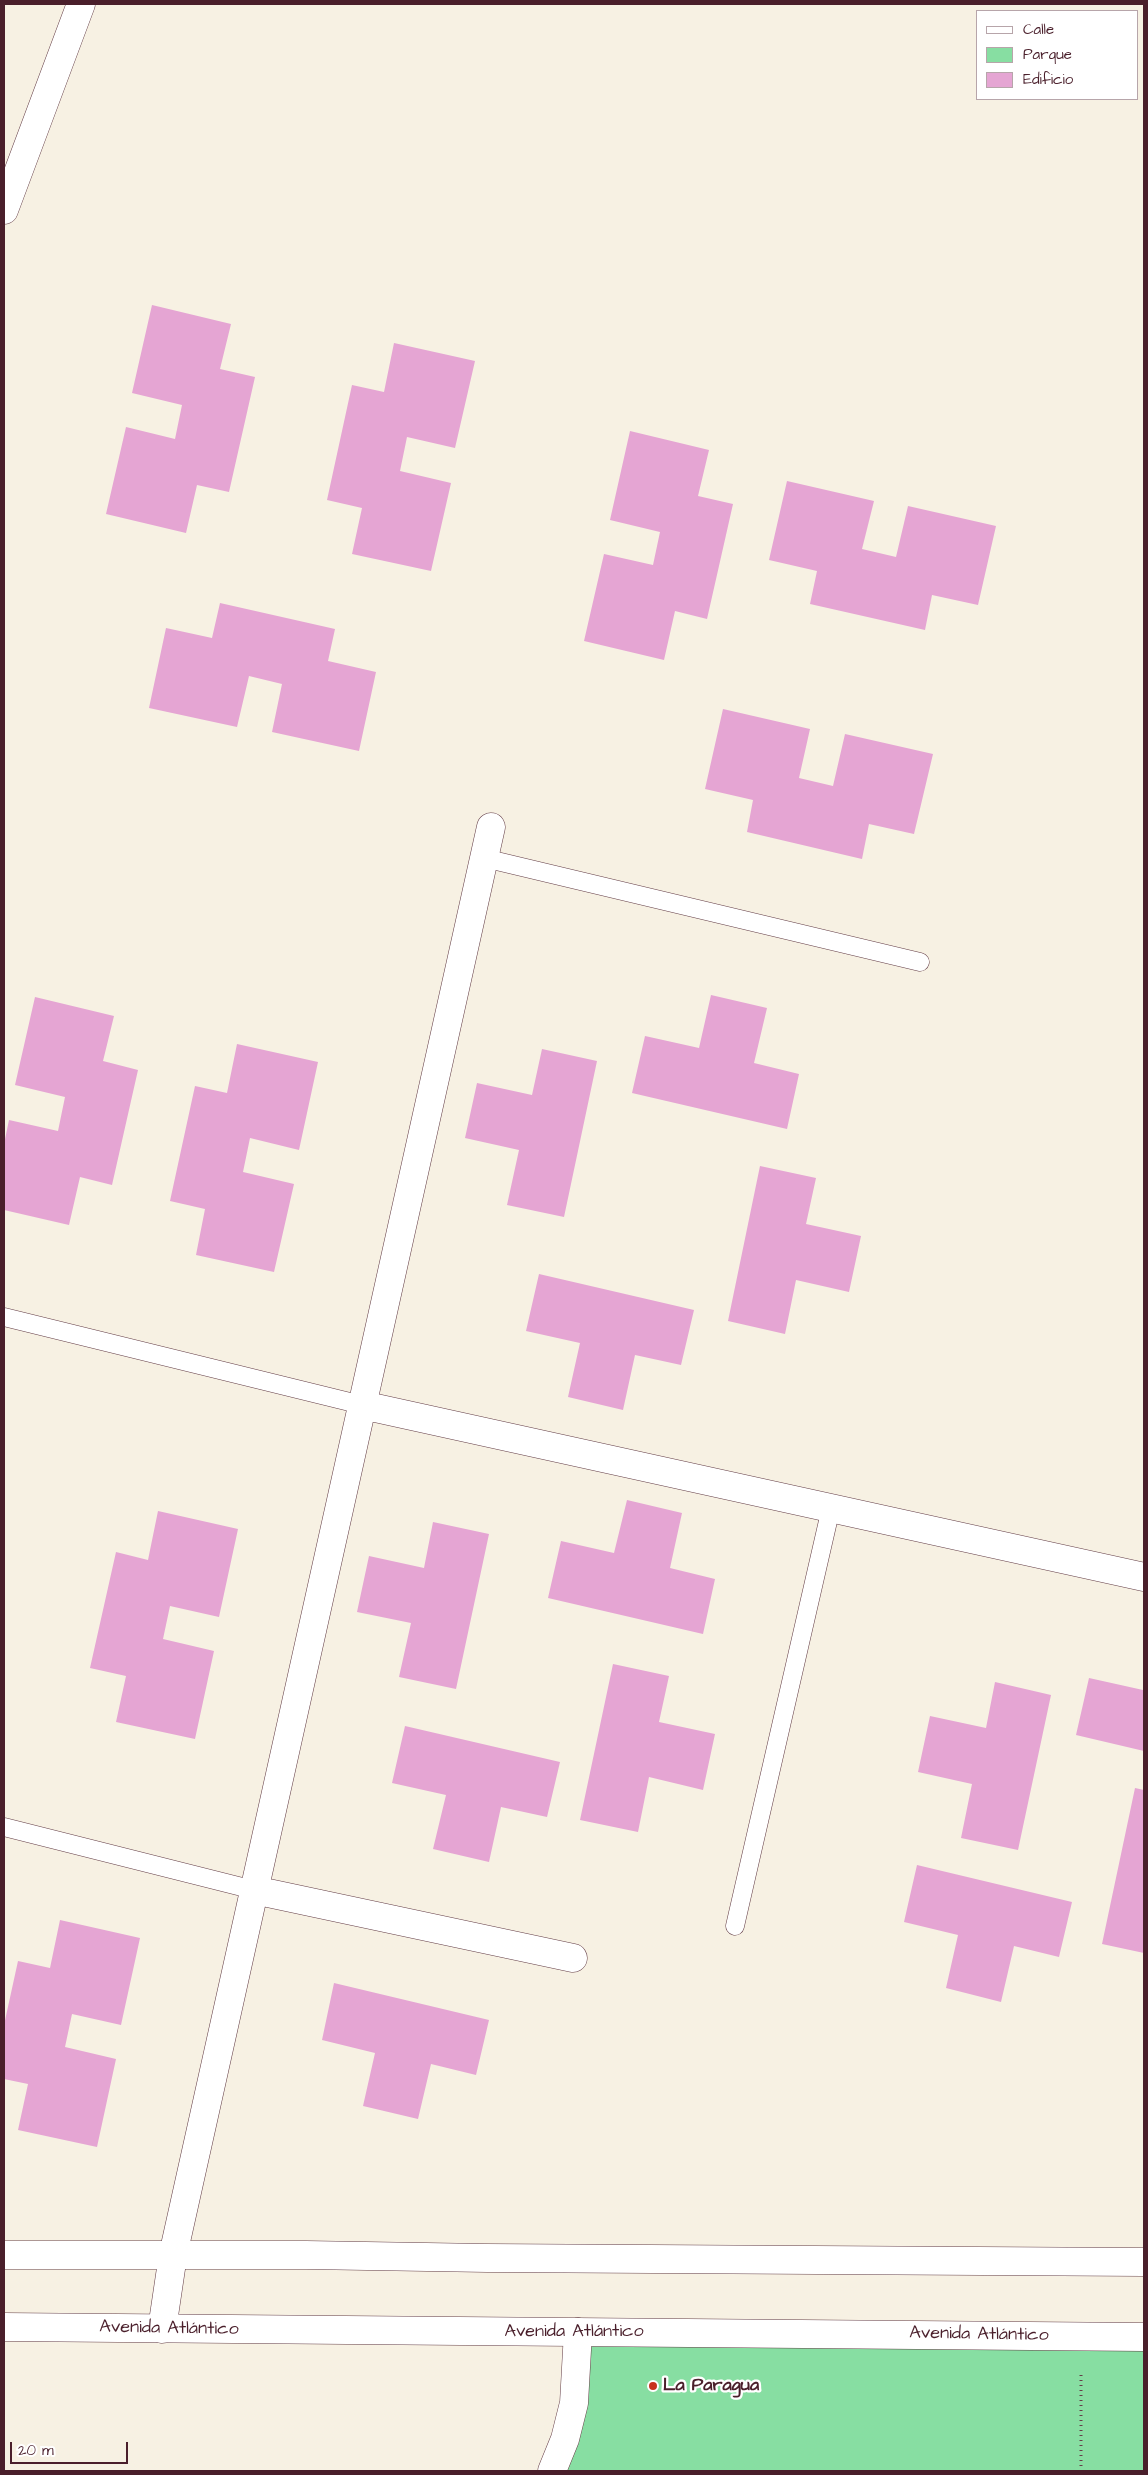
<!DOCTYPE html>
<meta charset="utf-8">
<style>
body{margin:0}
#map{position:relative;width:1148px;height:2475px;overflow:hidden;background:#f7f1e3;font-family:"Architects Daughter",sans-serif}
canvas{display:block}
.frame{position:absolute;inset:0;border:5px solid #4a1f2b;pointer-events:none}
.legend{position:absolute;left:976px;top:10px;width:162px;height:90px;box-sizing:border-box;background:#fff;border:1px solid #b7a5aa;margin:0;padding:6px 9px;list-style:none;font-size:15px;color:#4a1f2b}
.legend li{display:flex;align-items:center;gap:10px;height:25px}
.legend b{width:25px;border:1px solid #b7a5aa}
.scale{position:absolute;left:10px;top:2442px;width:118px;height:22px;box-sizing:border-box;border:2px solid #4a1f2b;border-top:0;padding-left:6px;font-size:15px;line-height:18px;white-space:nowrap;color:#4a1f2b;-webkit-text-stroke:4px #fff;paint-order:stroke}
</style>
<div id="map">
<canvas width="1148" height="2475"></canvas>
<div class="frame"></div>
<ul class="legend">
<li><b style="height:6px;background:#fff"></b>Calle</li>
<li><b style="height:14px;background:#87dea2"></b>Parque</li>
<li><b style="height:14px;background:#e5a5d3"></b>Edificio</li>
</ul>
<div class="scale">20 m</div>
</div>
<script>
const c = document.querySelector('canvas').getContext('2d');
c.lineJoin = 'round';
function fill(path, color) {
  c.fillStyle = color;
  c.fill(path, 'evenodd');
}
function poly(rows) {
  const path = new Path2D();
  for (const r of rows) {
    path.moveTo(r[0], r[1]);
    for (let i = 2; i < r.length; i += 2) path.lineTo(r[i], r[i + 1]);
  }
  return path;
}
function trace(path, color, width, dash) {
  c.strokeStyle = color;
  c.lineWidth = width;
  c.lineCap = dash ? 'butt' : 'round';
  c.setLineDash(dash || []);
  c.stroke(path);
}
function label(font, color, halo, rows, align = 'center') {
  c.font = font + ' "Architects Daughter",sans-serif';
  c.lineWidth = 4.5;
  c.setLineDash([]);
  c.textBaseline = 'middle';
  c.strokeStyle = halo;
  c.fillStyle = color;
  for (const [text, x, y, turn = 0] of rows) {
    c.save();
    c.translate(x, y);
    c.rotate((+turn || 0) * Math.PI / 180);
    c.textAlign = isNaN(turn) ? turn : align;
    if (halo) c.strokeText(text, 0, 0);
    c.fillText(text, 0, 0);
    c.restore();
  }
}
const green = poly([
 [578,2332,1144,2337,1144,2471,552,2471]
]);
const building = poly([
 [152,305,231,324,220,369,255,377,229,492,197,485,186,533,106,514,126,427,175,439,182,405,132,393],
 [394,343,475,361,455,448,407,437,400,471,451,483,431,571,352,554,362,508,327,500,352,385,384,392],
 [630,431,709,450,698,496,733,504,707,619,675,611,664,660,584,641,604,554,653,565,660,532,610,520],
 [787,481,874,501,862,549,896,557,908,506,996,526,978,605,932,595,925,630,810,604,817,571,769,560],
 [220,603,335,629,328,661,376,672,359,751,272,732,282,684,249,676,237,727,149,708,166,628,212,638],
 [723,709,810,729,799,778,833,786,845,734,933,754,914,834,869,824,862,859,747,832,753,800,705,789],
 [711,995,767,1008,754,1063,799,1074,787,1129,632,1093,645,1036,699,1048],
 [35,997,114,1016,103,1061,138,1070,112,1185,80,1177,69,1225,4,1210,4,1144,9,1120,58,1131,65,1097,15,1085],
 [237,1044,318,1062,299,1150,250,1138,243,1172,294,1184,274,1272,196,1255,205,1209,170,1201,195,1086,227,1093],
 [542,1049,597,1061,564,1217,507,1205,519,1150,465,1138,477,1083,532,1095],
 [760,1166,816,1178,806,1224,861,1236,849,1292,796,1280,785,1334,728,1321],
 [539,1274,694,1310,681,1365,635,1355,623,1410,568,1397,580,1343,526,1331],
 [627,1500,682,1513,670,1568,715,1579,703,1634,548,1598,561,1541,614,1553],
 [158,1511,238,1529,219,1617,170,1606,163,1639,214,1651,195,1739,116,1722,126,1676,90,1668,116,1552,148,1560],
 [433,1522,489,1534,456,1689,399,1677,411,1623,357,1612,369,1556,424,1568],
 [613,1664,669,1676,659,1722,715,1734,703,1790,649,1777,638,1832,580,1820],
 [1089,1678,1143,1690,1144,1686,1144,1751,1076,1735],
 [995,1682,1051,1695,1018,1850,961,1838,972,1784,918,1772,930,1716,986,1728],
 [405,1726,560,1762,547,1817,501,1807,489,1862,433,1849,446,1795,392,1783],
 [1135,1788,1144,1790,1144,1953,1102,1944],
 [917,1865,1072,1902,1059,1957,1014,1946,1001,2002,946,1988,958,1935,904,1922],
 [60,1920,140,1938,121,2025,72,2014,65,2047,116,2059,97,2147,18,2130,28,2084,4,2079,4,2025,18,1961,50,1968],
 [334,1983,489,2020,476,2075,431,2064,418,2119,363,2106,375,2053,322,2040]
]);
const path = poly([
 [1081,2471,1081,2372]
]);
const service = poly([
 [484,858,920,962],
 [4,1317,362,1405],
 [4,1827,254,1890],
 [735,1926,831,1508]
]);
const minor = poly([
 [4,210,81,4],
 [362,1405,1144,1577],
 [254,1890,573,1958],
 [162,2329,173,2255,491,827],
 [552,2471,565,2439,574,2403,578,2332]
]);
const tertiary = poly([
 [4,2255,306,2255,487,2258,1144,2262],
 [4,2327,1144,2337]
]);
const markers = [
 [653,2386,5,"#c8321e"]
];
const streetNames = [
 ["Avenida Atlántico",169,2329,1],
 ["Avenida Atlántico",574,2332],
 ["Avenida Atlántico",979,2335,1]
];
const poiNames = [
 ["La Paragua",663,2386]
];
fill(green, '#87dea2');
fill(building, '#e5a5d3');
trace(service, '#643e47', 19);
trace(minor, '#643e47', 29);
trace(tertiary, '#643e47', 29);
trace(path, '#643e47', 3, [1, 4]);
trace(service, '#fff', 18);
trace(minor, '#fff', 28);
trace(tertiary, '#fff', 28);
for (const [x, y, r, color] of markers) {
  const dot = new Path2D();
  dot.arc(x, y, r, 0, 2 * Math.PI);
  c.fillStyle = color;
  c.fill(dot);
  trace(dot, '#fff', 2);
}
label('18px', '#4a1f2b', '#fff', streetNames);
label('bold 18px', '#4a1f2b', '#fff', poiNames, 'left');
</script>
